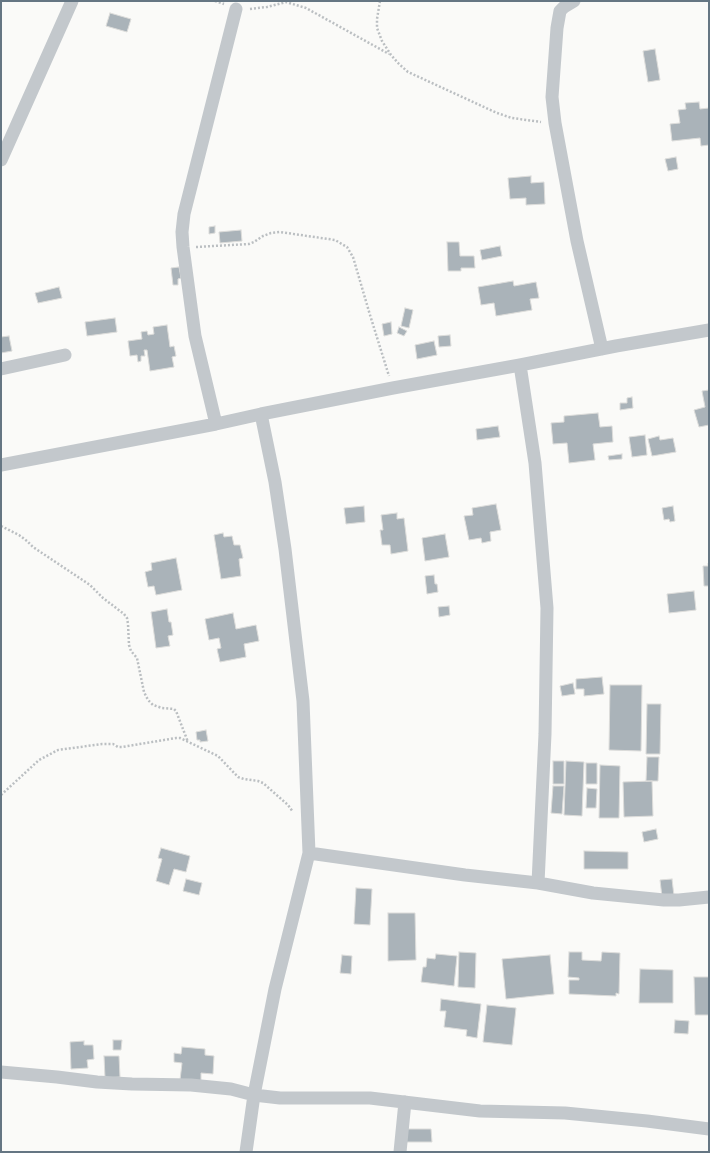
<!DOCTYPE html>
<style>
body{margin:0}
#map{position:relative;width:710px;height:1153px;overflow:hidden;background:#fafaf8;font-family:"Golos Text",sans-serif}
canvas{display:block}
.frame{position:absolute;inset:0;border:2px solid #657683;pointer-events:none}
</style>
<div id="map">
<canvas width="710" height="1153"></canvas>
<div class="frame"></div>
</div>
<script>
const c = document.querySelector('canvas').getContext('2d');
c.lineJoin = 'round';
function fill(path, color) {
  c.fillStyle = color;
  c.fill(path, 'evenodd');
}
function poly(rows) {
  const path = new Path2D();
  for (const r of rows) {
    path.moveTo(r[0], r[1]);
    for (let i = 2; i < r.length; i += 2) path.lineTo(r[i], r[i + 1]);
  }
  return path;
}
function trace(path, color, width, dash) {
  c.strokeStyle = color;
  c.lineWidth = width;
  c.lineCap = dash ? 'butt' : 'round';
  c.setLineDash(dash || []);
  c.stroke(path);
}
const building = poly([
 [110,13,131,19,127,32,106,26,110,13],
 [655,49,660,80,648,82,643,51,655,49],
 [699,102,700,109,709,108,709,145,701,146,700,138,672,141,670,124,680,123,678,110,686,109,685,103,699,102],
 [676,157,678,169,668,171,665,159,676,157],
 [531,176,531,183,544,182,545,204,526,205,526,198,510,199,508,178,531,176],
 [215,226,215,233,209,234,209,227,215,226],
 [241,230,242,241,220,243,219,232,241,230],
 [447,242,459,242,460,256,474,256,475,268,461,268,461,271,448,271,447,242],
 [500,246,502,256,482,260,480,250,500,246],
 [179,267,181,278,178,279,178,285,173,285,171,268,179,267],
 [513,281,514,286,536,282,539,298,530,299,532,310,496,316,494,303,481,305,478,287,513,281],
 [59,287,62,298,38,303,35,293,59,287],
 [405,308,413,310,409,328,401,326,405,308],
 [115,318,117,332,87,336,85,322,115,318],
 [391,322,392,334,384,336,382,324,391,322],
 [167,325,170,347,174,346,176,356,172,357,174,367,150,371,147,350,144,350,145,356,141,356,141,361,138,362,137,355,130,356,128,341,142,339,141,332,147,331,148,335,154,334,153,327,167,325],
 [399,327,407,331,404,336,397,333,399,327],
 [450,335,451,346,439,347,438,336,450,335],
 [9,336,12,351,1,353,1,337,9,336],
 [434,341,437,355,417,359,415,345,434,341],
 [709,390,709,425,699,427,694,410,705,407,702,391,709,390],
 [632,397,633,408,620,410,620,403,627,403,627,398,632,397],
 [598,413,600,427,612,426,613,442,593,444,595,460,569,463,567,443,553,444,551,423,564,422,564,416,598,413],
 [498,426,500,437,477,440,476,429,498,426],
 [645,435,647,455,632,457,629,437,645,435],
 [659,436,660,440,673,438,676,452,652,456,648,439,659,436],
 [622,454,622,459,609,460,608,456,622,454],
 [496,504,501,530,490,532,491,541,482,543,481,538,469,540,464,516,473,515,472,508,496,504],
 [364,506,365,522,346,524,344,508,364,506],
 [673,506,675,521,670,522,669,519,664,520,662,508,673,506],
 [397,513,397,519,404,518,408,551,391,554,390,545,382,545,380,530,383,530,381,515,397,513],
 [223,533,224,537,232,536,234,545,240,545,243,558,239,559,241,576,221,579,214,535,223,533],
 [445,534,449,557,425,561,422,538,445,534],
 [176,558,182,590,156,595,154,586,148,587,145,572,152,570,151,563,176,558],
 [709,562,709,586,704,586,703,566,708,566,708,563,709,562],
 [434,575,435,584,437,584,438,592,427,594,425,576,434,575],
 [694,591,696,610,669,613,667,594,694,591],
 [449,606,450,615,439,617,438,607,449,606],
 [167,609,169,622,171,622,173,635,168,636,170,646,156,648,151,612,167,609],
 [233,613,236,629,256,625,259,641,244,644,246,657,220,662,217,649,221,648,219,638,209,640,205,619,233,613],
 [602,677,604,694,584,696,584,689,576,689,576,679,602,677],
 [573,683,575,694,562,696,560,686,573,683],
 [610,685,642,685,641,751,609,750,610,685],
 [647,704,661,704,660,754,646,754,647,704],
 [206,730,208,741,200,742,200,740,197,740,196,732,206,730],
 [647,757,659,757,658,781,646,781,647,757],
 [553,761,564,761,564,784,553,784,553,761],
 [566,761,584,762,582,816,564,815,566,761],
 [586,763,597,763,597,784,586,784,586,763],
 [600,765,620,766,619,818,599,818,600,765],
 [652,781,653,816,624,817,623,782,652,781],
 [553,786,564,786,562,814,551,813,553,786],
 [587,788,597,789,596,808,586,808,587,788],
 [656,829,658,839,644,842,642,832,656,829],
 [161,848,190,856,186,872,174,869,169,885,156,881,162,859,158,858,161,848],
 [584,851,628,852,628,869,584,869,584,851],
 [186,879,202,883,199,895,183,891,186,879],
 [672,879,674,896,662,897,660,880,672,879],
 [356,888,372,889,370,925,354,924,356,888],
 [388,913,415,913,416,960,388,961,388,913],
 [459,952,476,953,475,988,458,987,459,952],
 [569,952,582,952,582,960,601,961,602,952,620,953,619,994,616,993,616,996,569,994,569,980,579,980,579,978,568,977,569,952],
 [436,954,457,956,454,986,421,982,423,967,426,967,427,958,435,959,436,954],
 [342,955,352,956,351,974,340,973,342,955],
 [550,955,554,994,506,999,502,959,550,955],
 [640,969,673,970,673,1003,639,1003,640,969],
 [694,977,709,977,709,1015,695,1015,694,977],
 [441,999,481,1004,477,1038,466,1036,467,1030,444,1027,446,1011,440,1011,441,999],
 [487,1005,516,1008,512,1045,483,1042,487,1005],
 [675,1020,689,1021,688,1034,674,1033,675,1020],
 [113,1040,122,1040,121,1050,113,1050,113,1040],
 [84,1041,84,1045,93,1045,94,1059,87,1060,88,1068,71,1069,70,1042,84,1041],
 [182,1047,205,1049,205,1055,214,1056,213,1074,201,1073,201,1082,180,1080,182,1063,174,1062,174,1053,181,1054,182,1047],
 [104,1056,119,1056,120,1077,105,1078,104,1056],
 [406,1129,431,1129,432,1142,406,1142,406,1129]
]);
const path = poly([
 [215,1,224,4],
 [380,1,377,19,377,28,382,41,391,55,399,64,408,72,497,113,512,118,541,122],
 [250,9,267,7,286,2,306,8,389,54],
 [196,247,249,244,254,242,263,236,271,233,280,232,335,240,347,247,353,257,370,315,389,376],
 [1,526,19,535,27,541,33,547,90,585,103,598,124,614,127,618,128,624,129,645,131,651,137,658,138,663,144,692,148,700,153,705,162,708,174,709,176,711,188,742],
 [1,795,39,760,58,750,102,744,113,744,118,747,122,747,176,738,180,738,218,756,238,777,244,779,258,781,263,783,288,805,293,812]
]);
const minor = poly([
 [574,1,564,7,560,11,557,28,552,97,555,123,577,241,602,349],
 [1,160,72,1],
 [520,365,535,463,547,608,545,734,538,883],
 [1,369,65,355],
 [216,424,195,336,183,247,182,232,184,214,236,9],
 [1,465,216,424,261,414,393,388,520,365,616,346,709,330],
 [309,853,465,875,538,883,593,893,664,900,679,900,709,897],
 [1,1072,57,1077,97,1082,132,1084,191,1085,231,1089,254,1095,280,1098,370,1098,480,1111,565,1113,647,1121,709,1129],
 [246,1152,254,1095,275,989,309,853,303,701,285,549,275,482,261,414],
 [400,1152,405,1102]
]);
fill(building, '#aab3b9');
trace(building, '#dcdcda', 1);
trace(path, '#bbbfc2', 2.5, [2, 2]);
trace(minor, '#c3c8cc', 13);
</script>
